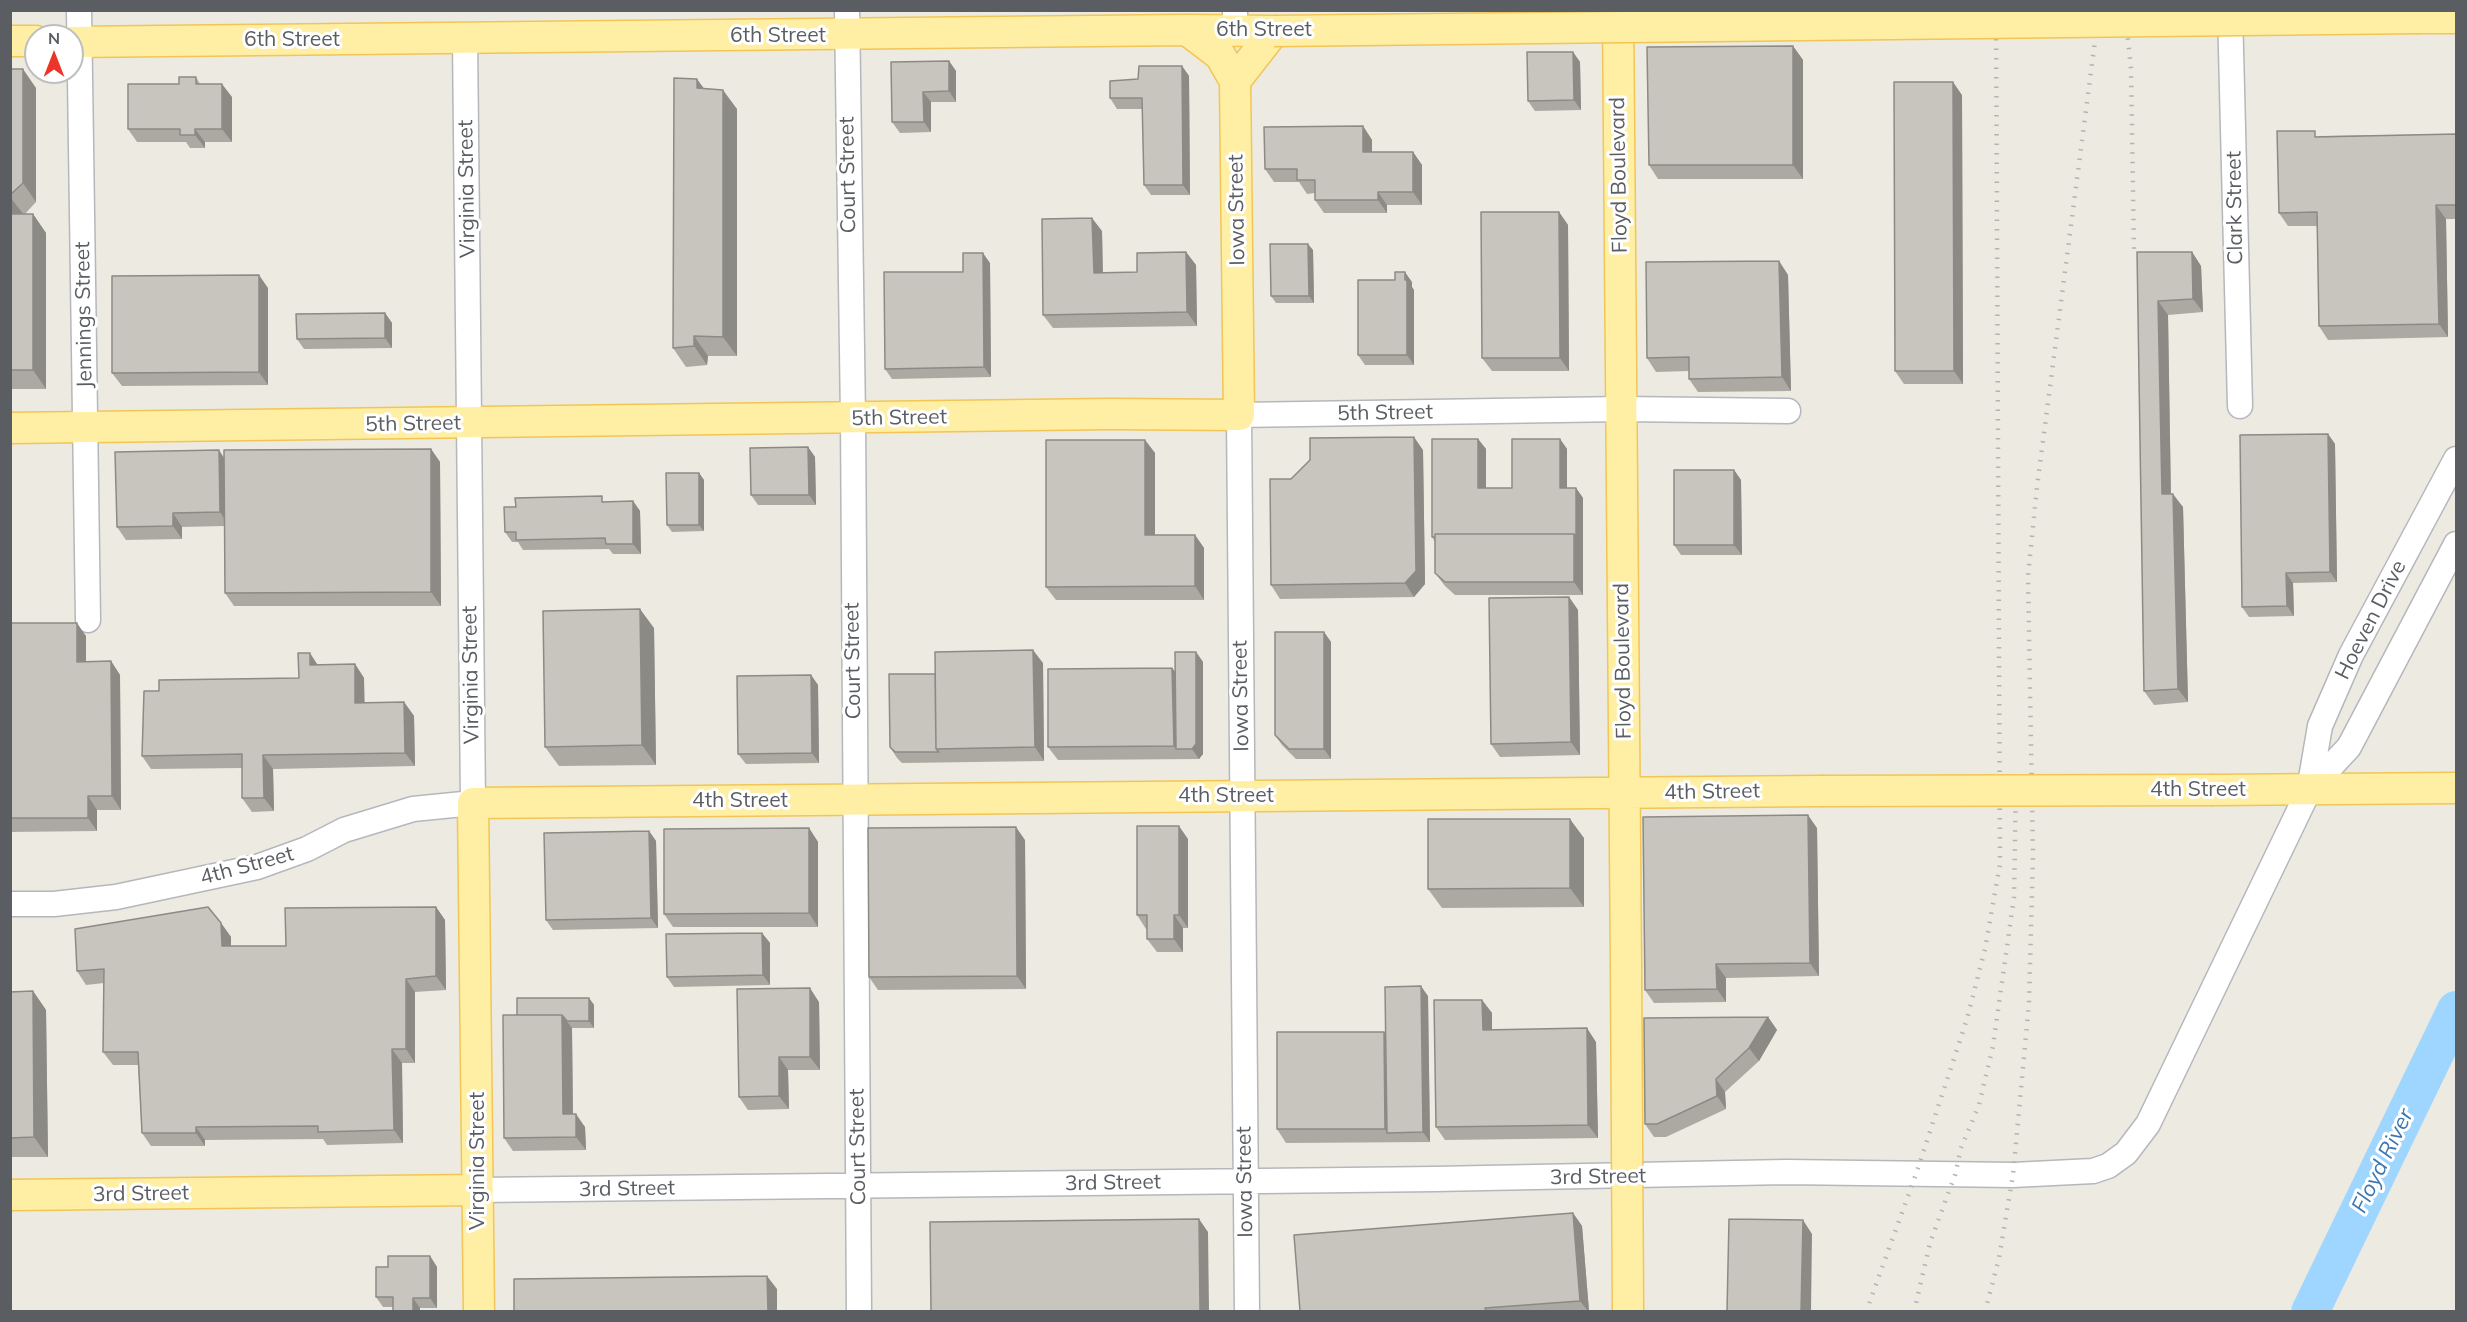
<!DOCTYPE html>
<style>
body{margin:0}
#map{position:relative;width:2467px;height:1322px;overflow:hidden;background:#edeae1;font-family:Mulish,sans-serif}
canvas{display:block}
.frame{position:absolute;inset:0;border:12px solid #5a5e62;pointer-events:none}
.north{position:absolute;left:24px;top:24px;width:60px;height:60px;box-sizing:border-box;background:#fff;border:2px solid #bdbfc0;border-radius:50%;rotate:0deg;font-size:16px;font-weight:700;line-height:24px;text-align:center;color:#5a5e62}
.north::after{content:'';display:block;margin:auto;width:21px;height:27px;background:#ec3528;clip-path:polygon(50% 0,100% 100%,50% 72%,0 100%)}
</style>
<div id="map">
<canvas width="2467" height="1322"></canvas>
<div class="frame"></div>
<div class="north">N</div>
</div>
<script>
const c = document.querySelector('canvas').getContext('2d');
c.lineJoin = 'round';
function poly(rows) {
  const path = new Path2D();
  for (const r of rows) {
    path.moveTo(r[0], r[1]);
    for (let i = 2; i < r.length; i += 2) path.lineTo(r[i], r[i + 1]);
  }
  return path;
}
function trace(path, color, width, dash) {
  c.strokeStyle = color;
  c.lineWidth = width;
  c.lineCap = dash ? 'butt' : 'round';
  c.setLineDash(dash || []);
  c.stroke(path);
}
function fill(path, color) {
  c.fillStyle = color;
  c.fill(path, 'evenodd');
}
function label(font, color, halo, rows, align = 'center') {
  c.font = font + ' Mulish,sans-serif';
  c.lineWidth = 6;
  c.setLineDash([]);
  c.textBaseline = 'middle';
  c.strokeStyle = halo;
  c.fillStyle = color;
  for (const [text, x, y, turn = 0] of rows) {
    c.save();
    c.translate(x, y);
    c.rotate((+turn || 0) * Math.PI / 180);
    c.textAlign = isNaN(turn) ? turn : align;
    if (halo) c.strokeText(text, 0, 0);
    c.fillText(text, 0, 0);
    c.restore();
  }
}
const river = poly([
 [2310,1312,2456,1010]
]);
const minor = poly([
 [79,10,88,620],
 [847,10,853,418,859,1312],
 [1235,10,1235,30],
 [2230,10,2240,406],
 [2309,790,2320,726,2351,655,2456,459],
 [10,904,54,904,116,897,257,867,307,849,344,830,413,809,473,803,465,38],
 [478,1190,1435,1179,1786,1172,2013,1175,2093,1171,2108,1166,2126,1153,2148,1124,2309,790,2349,747,2456,544],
 [1247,1312,1239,415,1622,409,1788,411]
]);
const major = poly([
 [1618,10,1626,965],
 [2419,18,2456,18],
 [10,41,36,41],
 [72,42,1187,30,1274,31],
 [1235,81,1274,31],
 [10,428,1110,414,1239,415,1235,81,1220,55,1187,30],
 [2214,790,2456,788],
 [10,1195,478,1190],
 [479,1312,473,803,1820,791]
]);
const rail = poly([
 [2125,10,2131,69,2134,249],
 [1866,1312,1916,1174,1967,1019,1985,949,2000,864,1996,10],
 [1914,1312,1930,1243,1955,1175,1961,1148,1979,1105,1993,1046,2014,897,2016,783],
 [1985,1312,1999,1258,2013,1175,2029,1003,2033,854,2028,576,2037,487,2099,10]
]);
const majorBridge = poly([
 [1274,31,2419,18],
 [1820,791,2214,790],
 [1626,965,1628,1312]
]);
const wall = poly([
 [1793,46,1803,60,1803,179,1658,179,1649,165],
 [1573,52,1580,62,1581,110,1535,111,1528,101],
 [949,61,956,71,956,102,931,102,931,132,900,133,892,122],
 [1182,66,1189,76,1190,195,1151,195,1144,185,1142,109,1117,109,1110,98],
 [10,69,36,88,36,202,25,214,33,214,46,233,46,389,10,389],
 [196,77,200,84,232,97,232,142,205,142,205,148,190,148,186,142,137,142,128,129,179,84],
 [704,88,737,109,737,356,708,356,707,365,686,367,673,348],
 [1962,95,1963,384,1904,384,1895,371],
 [1363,126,1372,140,1372,152,1413,152,1422,165,1422,205,1387,205,1387,213,1324,213,1315,200,1315,193,1307,194,1299,182,1274,182,1265,169],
 [2457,134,2457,219,2446,219,2448,337,2328,340,2319,326,2317,226,2288,226,2279,213,2319,136],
 [1559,212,1568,225,1569,371,1492,371,1482,358],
 [1102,231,1103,273,1137,272,1186,252,1196,265,1197,326,1053,328,1043,315],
 [1313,250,1314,303,1276,303,1271,296],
 [2137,252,2192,252,2201,266,2203,312,2168,315,2171,494,2183,507,2188,702,2154,705,2144,691],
 [1779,261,1788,275,1791,391,1698,392,1689,379,1689,371,1656,372,1647,358],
 [990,263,991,377,892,379,885,369,963,272],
 [1395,280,1412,282,1412,287,1414,290,1414,365,1365,365,1358,355],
 [268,288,268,385,122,386,112,373],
 [385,313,392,323,392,348,304,349,297,339],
 [2328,434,2335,444,2337,582,2293,583,2294,616,2249,617,2242,607],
 [1478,439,1486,449,1486,488,1512,488,1560,439,1567,449,1567,488,1576,488,1583,498,1583,595,1455,595,1445,586,1435,573,1435,542,1432,537],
 [1145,440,1155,453,1155,535,1195,535,1204,548,1204,600,1056,600,1046,587],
 [808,447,815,457,816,505,758,505,751,495],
 [431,449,440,462,441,606,234,606,225,593,224,526,182,527,182,539,126,540,117,527,224,458],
 [1423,450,1425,584,1414,597,1280,599,1271,585,1291,479],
 [1734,470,1741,480,1742,555,1681,555,1674,545],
 [699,473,704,480,704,531,672,532,667,525],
 [633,501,640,511,641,554,613,554,609,549,523,550,518,542,512,542,505,532,516,507,606,502],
 [1569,597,1578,610,1580,755,1500,757,1491,744],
 [10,623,86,636,86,662,111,661,120,675,121,810,97,810,97,831,10,832],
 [654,628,656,765,559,766,545,747],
 [1324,632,1331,642,1331,759,1296,759,1282,745,1275,735],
 [1196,652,1203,662,1203,754,1199,759,1058,760,1048,747,1172,668,1175,671],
 [1043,663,1044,761,902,763,897,758,890,747,935,674],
 [355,664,364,678,364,703,404,702,414,716,415,766,273,769,274,811,252,812,242,798,242,768,151,769,142,756,159,691,299,678,318,665],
 [811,675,818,685,819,763,746,764,738,754],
 [809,828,818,842,818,927,673,927,664,914],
 [1817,828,1819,976,1726,978,1726,1002,1654,1003,1645,990],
 [649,831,656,841,658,928,553,930,546,920],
 [1584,838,1584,907,1442,908,1428,889],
 [1188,839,1188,928,1183,928,1183,952,1157,952,1147,939,1147,929,1146,929,1137,915],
 [1025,840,1026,989,878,990,869,977],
 [436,907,445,920,446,990,415,992,415,1063,402,1063,403,1143,327,1145,323,1139,205,1140,205,1146,151,1146,142,1133,138,1065,113,1065,103,1052,104,983,86,985,77,971,221,923,231,937,231,946,286,946],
 [762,933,770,943,770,985,674,987,667,977],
 [33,991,46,1010,48,1157,10,1157,10,992],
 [1428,996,1430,1142,1286,1143,1277,1129,1386,1035],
 [589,998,594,1005,594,1028,572,1028,573,1114,585,1127,586,1150,513,1151,504,1138,517,1015],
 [1482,1000,1492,1013,1492,1030,1596,1042,1598,1138,1445,1140,1436,1127],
 [819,1002,820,1070,788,1070,789,1109,748,1110,739,1097],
 [1768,1017,1777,1030,1759,1061,1725,1092,1726,1109,1666,1137,1654,1137,1645,1124],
 [1573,1213,1582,1226,1589,1311,1300,1311],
 [430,1256,437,1267,437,1308,420,1308,420,1311,393,1307,383,1307,376,1297,388,1267]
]);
const shadedWall = poly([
 [1793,46,1803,60,1803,179,1793,165],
 [1573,52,1580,62,1581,110,1574,100],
 [949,61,956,71,956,102,949,91],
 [1182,66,1189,76,1190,195,1183,185],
 [23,69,36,88,36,202,23,183],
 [697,79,711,98,697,88],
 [1953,82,1962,95,1963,384,1954,371],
 [222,84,232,97,232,142,222,129],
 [723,90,737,109,737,356,723,337],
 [923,92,931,102,931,132,924,122],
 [1363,126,1372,140,1372,165,1363,152],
 [195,129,205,142,205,148,195,135],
 [1413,152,1422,165,1422,205,1413,192],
 [1378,192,1387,205,1387,213,1378,200],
 [10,197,24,215,10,215],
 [2436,205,2446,219,2448,337,2439,324],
 [1559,212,1568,225,1569,371,1560,358],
 [33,214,46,233,46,389,33,370],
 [1092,218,1102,231,1103,286,1094,273],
 [1308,244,1313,250,1314,303,1309,296],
 [1186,252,1196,265,1197,326,1187,312],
 [2192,252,2201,266,2203,312,2193,299],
 [983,253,990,263,991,377,984,367],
 [1779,261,1788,275,1791,391,1782,377],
 [1405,272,1412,282,1412,287,1414,290,1414,365,1407,355],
 [259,275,268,288,268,385,259,372],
 [2158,301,2168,315,2171,507,2162,494],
 [385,313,392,323,392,348,385,338],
 [694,336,708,356,707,365,694,346],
 [2328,434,2335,444,2337,582,2330,572],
 [1414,437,1423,450,1425,584,1414,597,1405,583],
 [1478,439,1486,449,1486,498,1478,488],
 [1560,439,1567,449,1567,498,1560,488],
 [1145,440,1155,453,1155,548,1145,535],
 [808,447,815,457,816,505,809,495],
 [431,449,440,462,441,606,431,592],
 [219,450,228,464,229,526,220,512],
 [1734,470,1741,480,1742,555,1734,545],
 [699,473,704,480,704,531,699,525],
 [1576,488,1583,498,1583,595,1574,582,1574,534],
 [2173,494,2183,507,2188,702,2178,689],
 [633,501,640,511,641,554,633,544],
 [173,513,182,527,182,539,173,526],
 [1195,535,1204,548,1204,600,1195,586],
 [2286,573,2293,583,2294,616,2287,606],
 [1569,597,1578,610,1580,755,1571,742],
 [640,609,654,628,656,765,642,745],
 [77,623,86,636,86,675,77,662],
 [1324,632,1331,642,1331,759,1324,749],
 [1033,650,1043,663,1044,761,1035,747],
 [1196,652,1203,662,1203,754,1199,759,1192,749],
 [310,653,319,667,310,665],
 [111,661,120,675,121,810,112,796],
 [355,664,364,678,365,716,355,703],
 [1172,668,1182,681,1176,749,1174,746],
 [811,675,818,685,819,763,812,753],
 [404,702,414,716,415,766,405,753],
 [263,755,273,769,274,811,264,798],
 [88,796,97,810,97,831,88,818],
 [1808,815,1817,828,1819,976,1810,963],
 [1570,819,1584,838,1584,907,1570,888],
 [1179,826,1188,839,1188,928,1179,915],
 [1016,827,1025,840,1026,989,1017,976],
 [809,828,818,842,818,927,809,913],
 [649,831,656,841,658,928,651,918],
 [436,907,445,920,446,990,436,976],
 [1174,915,1183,928,1183,952,1174,939],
 [221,923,231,937,231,959,222,946],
 [762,933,770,943,770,985,763,975],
 [1716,964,1726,978,1726,1002,1717,989],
 [406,979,415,992,415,1063,406,1049],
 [1421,986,1428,996,1430,1142,1423,1132],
 [810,988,819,1002,820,1070,810,1057],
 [33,991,46,1010,48,1157,34,1137],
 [589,998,594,1005,594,1028,589,1021],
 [1482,1000,1492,1013,1492,1043,1483,1030],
 [562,1015,572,1028,573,1127,563,1114],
 [1768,1017,1777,1030,1759,1061,1749,1048],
 [1587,1028,1596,1042,1598,1138,1588,1125],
 [1384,1032,1393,1045,1387,1133,1385,1129],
 [392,1049,402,1063,403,1143,394,1130],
 [779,1057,788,1070,789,1109,779,1096],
 [1716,1079,1725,1092,1726,1109,1717,1096],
 [576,1114,585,1127,586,1150,576,1137],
 [196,1127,205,1140,205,1146,196,1133],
 [1573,1213,1582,1226,1589,1311,1588,1311,1580,1301],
 [1199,1219,1208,1232,1209,1311,1200,1311],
 [1803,1220,1812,1234,1811,1311,1801,1311],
 [430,1256,437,1267,437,1308,430,1298],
 [767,1276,777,1289,777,1311,768,1311],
 [413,1298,420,1308,420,1311,413,1311]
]);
const building = poly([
 [1793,46,1793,165,1649,165,1647,47,1793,46],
 [1527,52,1573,52,1574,100,1528,101,1527,52],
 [949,61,949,91,923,92,924,122,892,122,891,62,949,61],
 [1139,66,1182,66,1183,185,1144,185,1142,98,1110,98,1110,81,1138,79,1139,66],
 [10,69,23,69,23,183,10,195,10,69],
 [179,77,196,77,196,84,222,84,222,129,195,129,195,135,180,135,180,129,128,129,128,84,179,84,179,77],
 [674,78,697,79,697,88,723,90,723,337,694,336,694,346,673,348,674,78],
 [1894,82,1953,82,1954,371,1895,371,1894,82],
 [1363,126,1363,152,1413,152,1413,192,1378,192,1378,200,1315,200,1315,180,1297,180,1297,169,1265,169,1264,127,1363,126],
 [2277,131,2315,131,2315,137,2457,134,2457,205,2436,205,2439,324,2319,326,2317,212,2279,213,2277,131],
 [1481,212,1559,212,1560,358,1482,358,1481,212],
 [10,214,33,214,33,370,10,370,10,214],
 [1092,218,1094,273,1137,272,1137,253,1186,252,1187,312,1043,315,1042,219,1092,218],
 [1270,244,1308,244,1309,296,1271,296,1270,244],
 [2137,252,2192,252,2193,299,2158,301,2162,494,2173,494,2178,689,2144,691,2137,252],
 [963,253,983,253,984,367,885,369,884,272,963,272,963,253],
 [1779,261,1782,377,1689,379,1689,357,1647,358,1646,262,1779,261],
 [1395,272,1405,272,1405,280,1407,280,1407,355,1358,355,1358,280,1395,280,1395,272],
 [259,275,259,372,112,373,112,276,259,275],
 [385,313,385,338,297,339,296,314,385,313],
 [2328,434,2330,572,2286,573,2287,606,2242,607,2240,435,2328,434],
 [1414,437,1416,571,1405,583,1271,585,1270,479,1291,479,1310,460,1310,438,1414,437],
 [1432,439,1478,439,1478,488,1512,488,1512,439,1560,439,1560,488,1576,488,1576,537,1574,534,1435,534,1435,537,1432,537,1432,439],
 [1046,440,1145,440,1145,535,1195,535,1195,586,1046,587,1046,440],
 [808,447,809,495,751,495,750,448,808,447],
 [431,449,431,592,225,593,224,450,431,449],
 [219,450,220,512,173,513,173,526,117,527,115,452,219,450],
 [1674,470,1734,470,1734,545,1674,545,1674,470],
 [666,473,699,473,699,525,667,525,666,473],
 [602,496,602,502,633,501,633,544,606,544,605,538,516,540,516,532,505,532,504,507,516,507,515,498,602,496],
 [1435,534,1574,534,1574,582,1445,582,1435,573,1435,534],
 [1569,597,1571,742,1491,744,1489,598,1569,597],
 [640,609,642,745,545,747,543,611,640,609],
 [10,623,77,623,77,662,111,661,112,796,88,796,88,818,10,818,10,623],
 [1275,632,1324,632,1324,749,1289,749,1275,735,1275,632],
 [1033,650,1035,747,936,749,935,652,1033,650],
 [1175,652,1196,652,1196,744,1192,749,1176,749,1175,652],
 [298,653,310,653,310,665,355,664,355,703,404,702,405,753,263,755,264,798,242,798,242,754,142,756,144,691,159,691,159,680,299,678,298,653],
 [1172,668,1174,746,1048,747,1048,669,1172,668],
 [889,674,935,674,936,749,939,752,895,752,890,747,889,674],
 [811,675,812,753,738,754,737,676,811,675],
 [1808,815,1810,963,1716,964,1717,989,1645,990,1643,817,1808,815],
 [1428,819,1570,819,1570,888,1428,889,1428,819],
 [1137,826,1179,826,1179,915,1174,915,1174,939,1147,939,1147,915,1137,915,1137,826],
 [1016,827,1017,976,869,977,868,828,1016,827],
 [809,828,809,913,664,914,664,829,809,828],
 [649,831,651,918,546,920,544,833,649,831],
 [208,907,221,923,222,946,286,946,285,908,436,907,436,976,406,979,406,1049,392,1049,394,1130,318,1132,318,1126,196,1127,196,1133,142,1133,138,1052,103,1052,104,969,77,971,75,929,208,907],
 [762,933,763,975,667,977,666,934,762,933],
 [1421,986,1423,1132,1387,1133,1385,987,1421,986],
 [810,988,810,1057,779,1057,779,1096,739,1097,737,989,810,988],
 [33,991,34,1137,10,1138,10,992,33,991],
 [517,998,589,998,589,1021,567,1021,562,1015,517,1015,517,998],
 [1434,1000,1482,1000,1483,1030,1587,1028,1588,1125,1436,1127,1434,1000],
 [503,1015,562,1015,563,1114,576,1114,576,1137,504,1138,503,1015],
 [1768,1017,1749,1048,1716,1079,1717,1096,1657,1124,1645,1124,1644,1018,1768,1017],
 [1277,1032,1384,1032,1385,1129,1277,1129,1277,1032],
 [1573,1213,1580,1301,1485,1308,1486,1311,1300,1311,1294,1235,1573,1213],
 [1199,1219,1200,1311,931,1311,930,1222,1199,1219],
 [1729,1219,1803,1220,1801,1311,1727,1311,1729,1219],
 [388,1256,430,1256,430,1298,413,1298,413,1311,393,1311,393,1297,376,1297,376,1267,388,1267,388,1256],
 [767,1276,768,1311,514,1311,514,1279,767,1276]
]);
const streetNames = [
 ["6th Street",1264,30],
 ["6th Street",778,36],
 ["6th Street",292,40],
 ["Court Street",848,175,-91],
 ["Floyd Boulevard",1619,175,-91],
 ["Virginia Street",467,189,-91],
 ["Clark Street",2235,208,-91],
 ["Iowa Street",1237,210,-91],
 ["Jennings Street",84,315,-91],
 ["5th Street",1385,413,-1],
 ["5th Street",899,418,-1],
 ["5th Street",413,424,-1],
 ["Hoeven Drive",2371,620,-63],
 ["Court Street",853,661,-91],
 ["Floyd Boulevard",1623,661,-91],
 ["Virginia Street",471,675,-91],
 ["Iowa Street",1241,696,-91],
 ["4th Street",2198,790],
 ["4th Street",1712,792,-1],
 ["4th Street",1226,796],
 ["4th Street",740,801],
 ["4th Street",247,866,-15],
 ["Court Street",858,1147,-91],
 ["Virginia Street",478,1161,-90],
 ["3rd Street",1598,1177,-1],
 ["Iowa Street",1245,1182,-91],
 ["3rd Street",1113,1183,-1],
 ["3rd Street",627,1189,-1],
 ["3rd Street",141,1194,-1]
];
const waterNames = [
 ["Floyd River",2383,1161,-64]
];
trace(river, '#9fd6ff', 38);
trace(minor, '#b4b7bc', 27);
trace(major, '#f3c554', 33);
trace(minor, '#fff', 24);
trace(major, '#ffefa4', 30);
trace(rail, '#b2b3b3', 4.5, [1.5, 8]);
trace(majorBridge, '#f3c554', 33, []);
trace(majorBridge, '#ffefa4', 30);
fill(wall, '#aca9a3');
fill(shadedWall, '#8c8a85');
fill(building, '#c8c5be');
trace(building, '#8c8a85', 1.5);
label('21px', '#5a5e62', '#fff', streetNames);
label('italic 22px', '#3b77b2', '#fff', waterNames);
</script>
